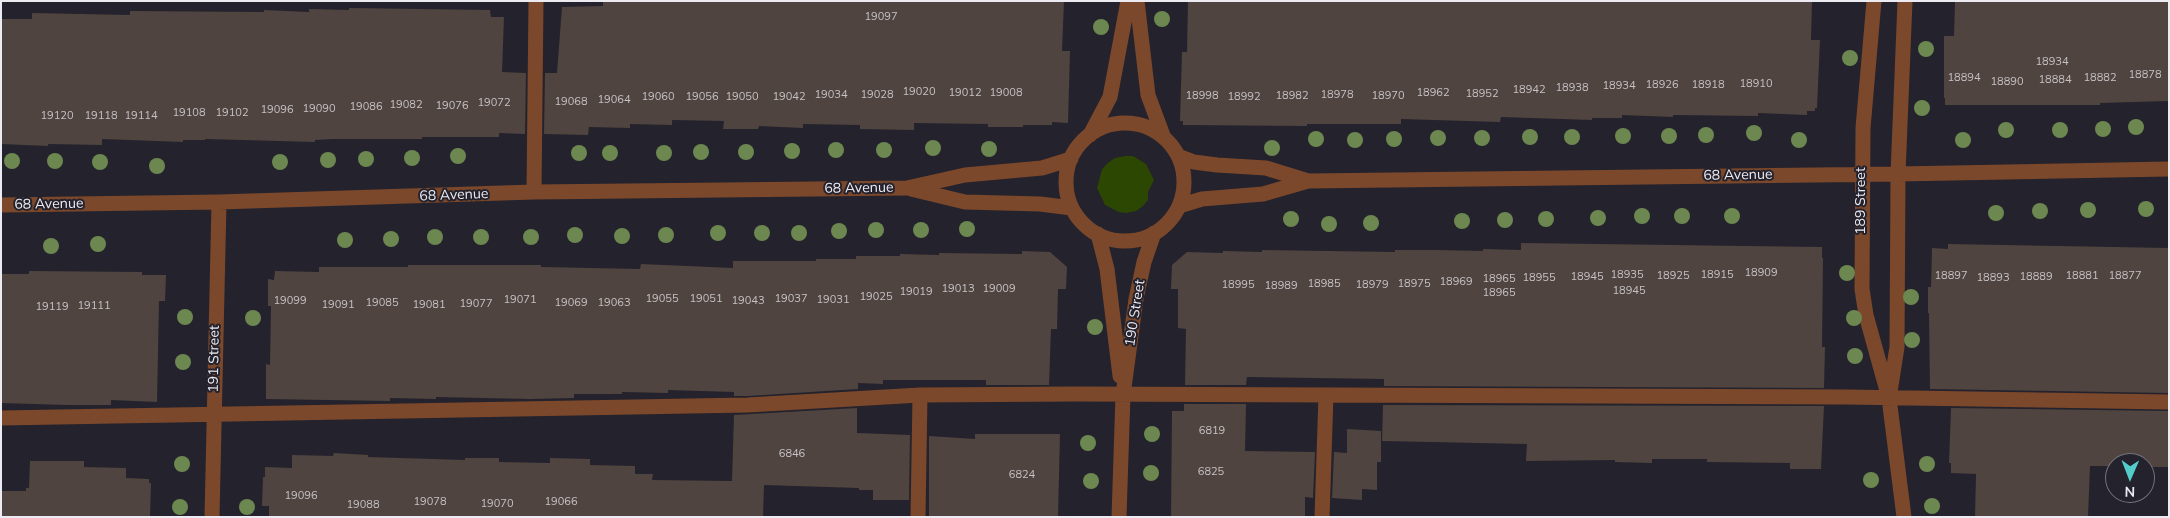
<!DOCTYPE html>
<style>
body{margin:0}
#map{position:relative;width:2170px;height:518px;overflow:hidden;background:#24222c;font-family:Mulish,sans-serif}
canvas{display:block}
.frame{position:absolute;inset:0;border:2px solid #edebf2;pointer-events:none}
.north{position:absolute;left:2105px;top:453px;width:50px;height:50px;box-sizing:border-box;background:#24222c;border:1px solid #74727b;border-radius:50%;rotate:181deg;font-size:14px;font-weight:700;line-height:20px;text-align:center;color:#edebf2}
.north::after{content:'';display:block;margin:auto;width:18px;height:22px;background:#53cdcb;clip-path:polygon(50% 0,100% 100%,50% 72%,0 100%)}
</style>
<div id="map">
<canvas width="2170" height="518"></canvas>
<div class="frame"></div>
<div class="north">N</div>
</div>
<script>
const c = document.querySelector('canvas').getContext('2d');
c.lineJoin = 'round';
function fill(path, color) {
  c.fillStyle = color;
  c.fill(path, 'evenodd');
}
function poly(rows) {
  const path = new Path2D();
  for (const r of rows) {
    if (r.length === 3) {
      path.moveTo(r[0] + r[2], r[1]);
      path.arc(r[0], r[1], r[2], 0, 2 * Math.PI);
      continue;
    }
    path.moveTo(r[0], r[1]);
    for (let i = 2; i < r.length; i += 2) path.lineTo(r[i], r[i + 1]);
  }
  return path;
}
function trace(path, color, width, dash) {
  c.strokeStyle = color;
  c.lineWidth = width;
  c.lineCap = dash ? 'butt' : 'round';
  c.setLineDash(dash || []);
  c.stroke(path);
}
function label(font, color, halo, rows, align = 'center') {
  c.font = font + ' Mulish,sans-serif';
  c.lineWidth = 4;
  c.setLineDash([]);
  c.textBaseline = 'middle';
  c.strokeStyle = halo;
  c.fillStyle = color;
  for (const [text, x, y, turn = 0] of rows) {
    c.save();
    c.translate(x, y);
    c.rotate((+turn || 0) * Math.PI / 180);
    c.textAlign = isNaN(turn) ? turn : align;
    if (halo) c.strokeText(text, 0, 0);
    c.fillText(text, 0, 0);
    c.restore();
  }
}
const green = poly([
 [1125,156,1133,156,1146,164,1154,180,1148,192,1148,200,1143,206,1136,211,1126,213,1119,212,1105,205,1097,188,1102,169,1108,163,1115,158]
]);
const building = poly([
 [603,1,1064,1,1062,51,1070,51,1068,123,1052,122,1052,125,1023,125,1023,127,988,127,988,124,914,123,914,130,860,129,860,125,803,124,803,128,759,126,758,129,723,129,724,121,672,120,672,125,630,124,630,128,589,127,588,135,544,134,545,73,557,73,562,7,603,6],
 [1188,1,1812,1,1811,40,1820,40,1817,108,1815,108,1815,111,1807,111,1807,115,1758,113,1758,116,1673,115,1673,117,1622,115,1622,118,1592,118,1592,120,1501,117,1500,122,1401,119,1401,124,1307,124,1307,126,1183,125,1183,121,1180,121,1182,52,1187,52],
 [1955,1,2169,1,2169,101,2100,103,2100,105,1945,105,1945,98,1944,98,1944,36,1954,36],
 [349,8,490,10,491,17,504,17,502,72,526,73,525,134,499,133,499,137,422,137,422,139,333,139,315,140,315,142,205,139,205,140,183,140,183,142,102,139,102,145,48,144,48,146,1,144,1,19,32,19,32,13,130,15,130,11,264,12,264,10,309,12,309,9,349,10],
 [1521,243,1822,247,1822,258,1823,258,1822,347,1825,347,1824,388,1384,386,1384,379,1247,377,1246,385,1185,385,1186,329,1178,328,1178,289,1171,289,1172,265,1187,252,1223,253,1223,251,1262,252,1262,250,1395,252,1395,250,1439,250,1483,251,1483,249,1521,250],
 [1948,244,2169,248,2169,393,1930,389,1929,313,1928,313,1928,287,1931,287,1932,248,1948,249],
 [1022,251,1050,252,1067,267,1066,289,1058,289,1057,329,1051,329,1049,385,986,385,986,380,883,380,883,384,858,383,858,389,748,396,734,396,734,392,668,390,668,393,622,392,622,394,574,394,574,398,529,399,436,397,436,399,390,398,390,401,266,399,266,364,270,365,271,306,268,306,268,279,274,280,275,271,319,272,319,267,408,267,408,265,541,265,541,267,640,269,641,264,733,268,733,261,816,261,816,259,856,259,856,256,900,256,900,254,939,255,939,253,1022,254],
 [29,271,142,272,142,275,166,275,165,301,159,301,157,402,111,400,111,405,67,405,1,403,1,274,29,274],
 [1184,404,1246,404,1245,451,1315,452,1313,498,1305,497,1305,517,1171,517,1172,411,1184,411],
 [1383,405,1824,406,1821,469,1790,469,1790,463,1707,462,1707,459,1652,459,1652,463,1615,462,1615,460,1526,461,1527,444,1382,441],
 [857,408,857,433,910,435,909,500,873,500,873,490,859,490,859,488,764,485,763,517,269,517,269,506,262,506,263,477,265,477,265,467,292,468,292,455,333,456,334,453,368,455,368,457,465,460,465,458,499,458,499,462,550,463,550,458,590,459,590,465,635,466,635,474,653,474,652,480,732,481,734,415],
 [1951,408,2169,411,2169,467,2145,467,2145,463,2115,463,2115,466,2090,466,2088,517,1975,517,1976,474,1951,473,1951,463,1949,463],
 [1347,429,1381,431,1381,462,1377,462,1377,490,1362,489,1362,500,1332,498,1334,452,1347,453],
 [975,434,1060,434,1058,517,929,517,929,436,975,439],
 [30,461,84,461,84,467,126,468,126,478,149,479,149,483,151,483,150,517,1,517,1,491,26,491,26,488,29,488]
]);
const minor = poly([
 [1137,1,1148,95,1164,138],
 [1874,1,1863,128,1862,289,1866,315,1889,398,1904,517],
 [1125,182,59],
 [1090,135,1110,97,1128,1],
 [1178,156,1194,162,1217,165,1266,168,1308,181],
 [911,189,965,202,1040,204,1072,208],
 [534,192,536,1],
 [1,205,219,202,534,192,907,188,965,175,1042,168,1071,159],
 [1179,206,1202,199,1263,194,1308,181,1898,174,2169,169],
 [1098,234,1107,269,1120,376],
 [1890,392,1897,347,1898,174,1905,1],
 [1,418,748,405,920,395,1076,394,1846,397,2169,402],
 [212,517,219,202],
 [918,517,920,395],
 [1119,517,1123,395,1136,299,1144,262,1154,233],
 [1322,517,1326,395]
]);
const trees = [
 [1162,19],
 [1101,27],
 [1926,49],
 [1850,58],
 [1922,108],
 [2136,127],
 [2103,129],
 [2006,130],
 [2060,130],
 [1754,133],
 [1706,135],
 [1623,136],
 [1669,136],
 [1530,137],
 [1572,137],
 [1438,138],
 [1482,138],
 [1316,139],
 [1394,139],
 [1355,140],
 [1799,140],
 [1963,140],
 [933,148],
 [1272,148],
 [989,149],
 [836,150],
 [884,150],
 [792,151],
 [701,152],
 [746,152],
 [579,153],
 [610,153],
 [664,153],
 [458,156],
 [412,158],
 [366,159],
 [328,160],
 [12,161],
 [55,161],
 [100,162],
 [280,162],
 [157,166],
 [2146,209],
 [2088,210],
 [2040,211],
 [1996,213],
 [1642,216],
 [1682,216],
 [1732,216],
 [1598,218],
 [1291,219],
 [1546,219],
 [1505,220],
 [1462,221],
 [1371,223],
 [1329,224],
 [967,229],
 [876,230],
 [921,230],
 [839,231],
 [718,233],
 [762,233],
 [799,233],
 [575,235],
 [666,235],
 [622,236],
 [435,237],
 [481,237],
 [531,237],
 [391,239],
 [345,240],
 [98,244],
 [51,246],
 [1847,273],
 [1911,297],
 [185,317],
 [253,318],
 [1854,318],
 [1095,327],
 [1912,340],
 [1855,356],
 [183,362],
 [1152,434],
 [1088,443],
 [182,464],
 [1927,464],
 [1151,473],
 [1871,480],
 [1091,481],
 [1932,506],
 [180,507],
 [247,507]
];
const numberNames = [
 ["19097",881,17],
 ["18934",2052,62],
 ["18878",2145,75],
 ["18894",1964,78],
 ["18882",2100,78],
 ["18884",2055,80],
 ["18890",2007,82],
 ["18910",1756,84],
 ["18926",1662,85],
 ["18918",1708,85],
 ["18934",1619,86],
 ["18938",1572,88],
 ["18942",1529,90],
 ["19020",919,92],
 ["19012",965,93],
 ["19008",1006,93],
 ["18962",1433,93],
 ["18952",1482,94],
 ["19034",831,95],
 ["19028",877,95],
 ["18978",1337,95],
 ["18998",1202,96],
 ["18982",1292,96],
 ["18970",1388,96],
 ["19060",658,97],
 ["19056",702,97],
 ["19050",742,97],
 ["19042",789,97],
 ["18992",1244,97],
 ["19064",614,100],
 ["19068",571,102],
 ["19072",494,103],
 ["19082",406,105],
 ["19076",452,106],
 ["19086",366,107],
 ["19090",319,109],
 ["19096",277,110],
 ["19108",189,113],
 ["19102",232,113],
 ["19120",57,116],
 ["19118",101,116],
 ["19114",141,116],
 ["18909",1761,273],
 ["18935",1627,275],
 ["18915",1717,275],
 ["18925",1673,276],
 ["18897",1951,276],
 ["18881",2082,276],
 ["18877",2125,276],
 ["18945",1587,277],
 ["18889",2036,277],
 ["18955",1539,278],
 ["18893",1993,278],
 ["18965",1499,279],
 ["18969",1456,282],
 ["18985",1324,284],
 ["18975",1414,284],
 ["18995",1238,285],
 ["18979",1372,285],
 ["18989",1281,286],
 ["19013",958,289],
 ["19009",999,289],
 ["18945",1629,291],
 ["19019",916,292],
 ["18965",1499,293],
 ["19025",876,297],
 ["19055",662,299],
 ["19051",706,299],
 ["19037",791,299],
 ["19071",520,300],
 ["19031",833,300],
 ["19099",290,301],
 ["19043",748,301],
 ["19085",382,303],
 ["19069",571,303],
 ["19063",614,303],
 ["19077",476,304],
 ["19091",338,305],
 ["19081",429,305],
 ["19111",94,306],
 ["19119",52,307],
 ["6819",1212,431],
 ["6846",792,454],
 ["6825",1211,472],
 ["6824",1022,475],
 ["19096",301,496],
 ["19078",430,502],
 ["19066",561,502],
 ["19070",497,504],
 ["19088",363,505]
];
const streetNames = [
 ["68 Avenue",1738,175,-1],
 ["68 Avenue",859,188,-1],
 ["68 Avenue",454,195,-2],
 ["189 Street",1861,201,-90],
 ["68 Avenue",49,204,-1],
 ["190 Street",1135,313,-81],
 ["191 Street",214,359,-89]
];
fill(green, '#2c4701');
fill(building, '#4f443f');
trace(minor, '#7b482b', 15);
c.fillStyle = '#6c8850';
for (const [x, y] of trees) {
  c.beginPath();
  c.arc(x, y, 8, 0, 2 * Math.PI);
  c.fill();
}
label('11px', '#c6c1c5', null, numberNames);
label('14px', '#edebf2', '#24222c', streetNames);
</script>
